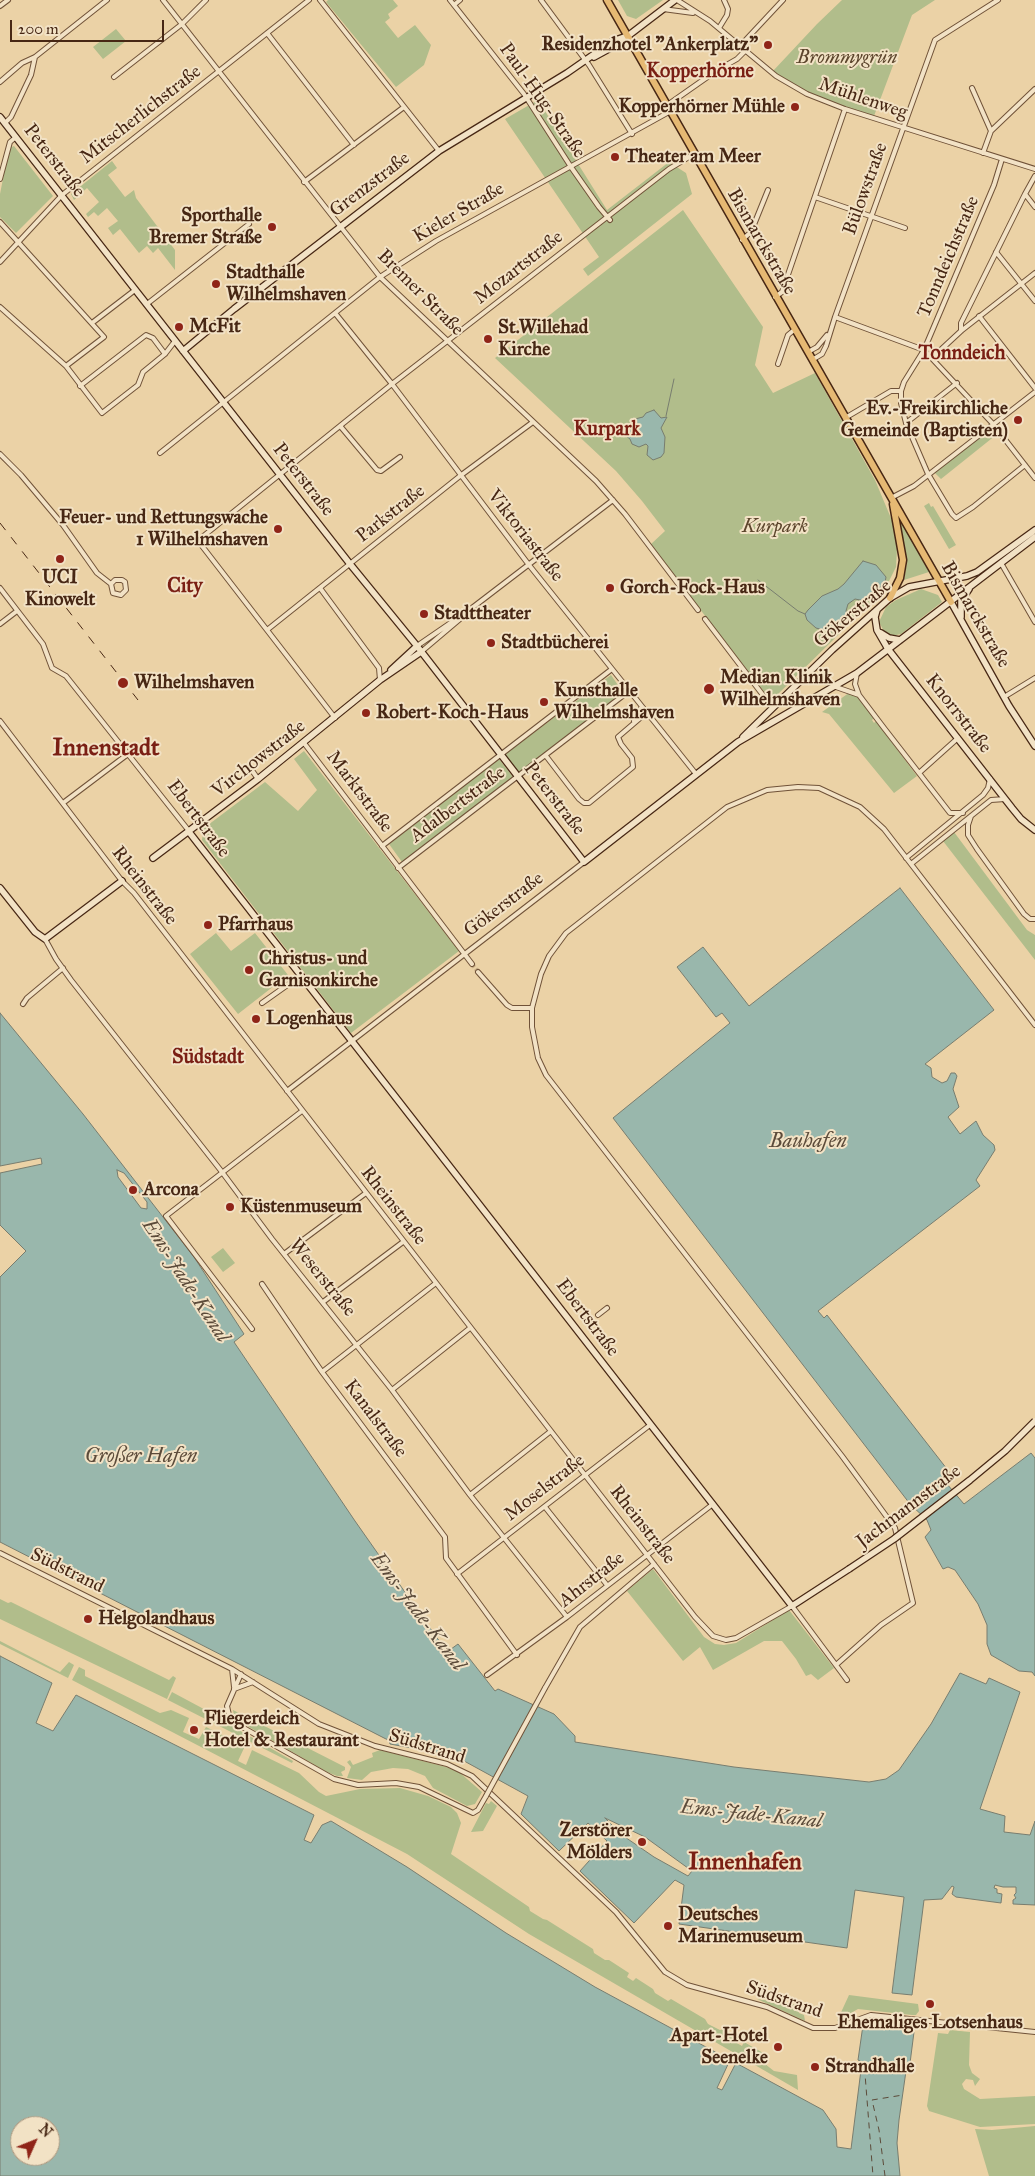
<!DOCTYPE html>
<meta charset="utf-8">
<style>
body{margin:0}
#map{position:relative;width:1035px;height:2176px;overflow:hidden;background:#ebd2a6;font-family:"IM FELL Great Primer",serif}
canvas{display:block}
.north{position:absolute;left:10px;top:2116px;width:50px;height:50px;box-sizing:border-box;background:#f2e2c5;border:1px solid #ae977e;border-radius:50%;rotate:46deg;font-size:14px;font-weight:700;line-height:20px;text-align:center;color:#472714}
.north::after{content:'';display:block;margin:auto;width:18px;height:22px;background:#8f2418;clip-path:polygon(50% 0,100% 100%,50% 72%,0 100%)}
.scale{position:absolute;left:10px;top:20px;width:154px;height:22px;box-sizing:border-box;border:2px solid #472714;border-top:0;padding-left:6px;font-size:15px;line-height:18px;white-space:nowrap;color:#472714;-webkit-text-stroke:4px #f2e2c5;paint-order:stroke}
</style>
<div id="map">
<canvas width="1035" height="2176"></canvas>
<div class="north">N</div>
<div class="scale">200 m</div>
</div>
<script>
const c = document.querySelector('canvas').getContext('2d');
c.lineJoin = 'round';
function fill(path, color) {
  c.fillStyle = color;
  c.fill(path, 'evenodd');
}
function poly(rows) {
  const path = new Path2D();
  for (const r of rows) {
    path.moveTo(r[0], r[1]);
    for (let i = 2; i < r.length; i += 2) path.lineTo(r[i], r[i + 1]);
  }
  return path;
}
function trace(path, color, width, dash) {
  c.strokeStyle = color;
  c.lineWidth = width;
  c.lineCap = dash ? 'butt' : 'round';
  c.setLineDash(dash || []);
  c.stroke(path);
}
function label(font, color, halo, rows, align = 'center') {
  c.font = font + ' "IM FELL Great Primer",serif';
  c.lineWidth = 4;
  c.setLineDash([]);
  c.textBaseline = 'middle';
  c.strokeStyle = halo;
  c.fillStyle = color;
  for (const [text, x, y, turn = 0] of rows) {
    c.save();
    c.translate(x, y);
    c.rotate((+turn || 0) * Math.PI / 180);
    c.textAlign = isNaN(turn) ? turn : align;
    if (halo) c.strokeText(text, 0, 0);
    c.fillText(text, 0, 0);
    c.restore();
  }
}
const green = poly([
 [328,0,393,0,398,6,388,14,390,18,385,22,398,38,415,25,431,45,424,65,396,87,326,2],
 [618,0,663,0,636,19,627,16],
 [842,0,935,0,912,15,874,116,827,101,788,84,773,71,817,24],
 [116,29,126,41,103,59,93,47],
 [538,100,607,210,669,162,686,173,692,194,588,276,583,269,599,257,505,119],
 [14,146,53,196,16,233,0,217,0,194,9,148],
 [112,161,117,168,108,175,125,197,134,190,136,198,175,250,175,270,158,248,153,253,147,246,139,253,120,229,113,235,108,228,118,221,107,208,98,216,94,212,88,217,86,214,99,202,87,188,74,200,71,194],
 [683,210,763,327,755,365,773,393,815,373,875,480,893,523,897,549,896,567,885,589,774,698,769,698,650,545,665,531,642,501,616,471,495,358],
 [991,428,996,435,941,479,934,472],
 [929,503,931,507,933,506,956,545,949,549,924,506],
 [899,517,929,572,904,580,907,563],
 [921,589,938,595,942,602,901,634,892,636,885,633,879,622,886,607,896,600],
 [611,675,624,694,518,775,504,755],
 [853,690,874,718,872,720,874,723,876,721,917,776,894,793,829,714,822,712],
 [304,751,459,951,351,1033,202,840,204,828,265,782,298,811,317,790,294,759],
 [499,759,514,778,402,862,389,844],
 [954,832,1027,930,1035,935,1035,960,943,841],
 [216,933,231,951,255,933,288,975,238,1014,190,954],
 [223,1248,235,1263,223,1272,211,1257],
 [653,1569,704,1637,715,1644,724,1645,736,1643,789,1610,834,1668,818,1680,811,1674,806,1676,796,1659,782,1641,764,1641,713,1670,700,1647,683,1661,627,1591],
 [0,1599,8,1603,11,1602,169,1680,173,1676,176,1678,167,1699,0,1619],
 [0,1641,60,1672,69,1662,74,1665,68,1678,0,1644],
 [79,1667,85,1670,85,1676,160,1713,171,1710,189,1718,183,1732,199,1739,206,1727,245,1746,238,1761,246,1765,252,1750,299,1773,319,1792,326,1796,360,1789,400,1788,428,1796,451,1807,457,1813,461,1823,451,1854,529,1907,530,1911,543,1919,547,1920,593,1949,594,1953,605,1960,609,1960,629,1973,627,1977,633,1981,636,1978,653,1989,655,1993,668,2001,671,1999,705,2019,708,2024,720,2030,723,2029,736,2038,735,2042,742,2046,744,2042,765,2054,765,2064,774,2071,797,2075,798,2090,529,1934,407,1854,72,1680],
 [172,1692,230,1723,237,1729,293,1761,292,1763,168,1700],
 [233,1710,345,1767,345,1770,341,1772,343,1776,337,1776,327,1772,242,1723,234,1716],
 [380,1750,446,1767,459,1772,482,1792,475,1804,467,1806,433,1788,425,1776,408,1769,393,1768,371,1772,362,1780,347,1778,351,1767,347,1762,350,1760,353,1765,373,1757,372,1753],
 [491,1801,497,1806,483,1831,471,1832,486,1803,489,1804],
 [849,1995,918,2004,919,2011,916,2015,912,2015,858,2009,837,2021],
 [757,1999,799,2005,799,2013,804,2015,805,2021],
 [950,2030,970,2032,969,2065,972,2073,980,2079,975,2086,973,2080,966,2079,962,2084,964,2089,980,2099,1035,2096,1035,2124,980,2127,929,2111,927,2106,938,2033,948,2034],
 [1035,2126,1035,2176,989,2176,975,2129,992,2130]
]);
const water = poly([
 [654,410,661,418,667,417,661,428,665,437,664,453,661,457,653,460,647,455,648,446,646,444,639,447,632,444,630,439,626,436,623,431,626,426,635,419,643,417,646,413,654,410],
 [863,561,876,565,886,577,885,583,865,601,855,599,848,604,846,611,849,619,843,626,831,632,816,628,807,620,805,614,808,610,822,596,838,589,844,584,863,561],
 [900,888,994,1010,925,1064,931,1068,932,1077,942,1083,947,1081,951,1073,955,1073,957,1076,953,1089,959,1107,948,1117,960,1134,976,1121,983,1135,994,1145,995,1150,976,1180,980,1186,818,1311,824,1318,827,1315,954,1478,947,1484,964,1504,1031,1453,1035,1458,1035,1676,1032,1672,1019,1671,991,1655,987,1644,987,1625,978,1604,955,1570,948,1567,943,1569,925,1537,931,1530,927,1520,910,1504,613,1118,730,1023,722,1013,716,1017,677,967,703,947,749,1006,900,888],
 [0,1013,83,1114,194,1257,244,1334,234,1342,355,1521,447,1652,458,1644,495,1691,498,1689,554,1714,575,1736,575,1742,734,1767,869,1782,886,1779,899,1770,931,1724,960,1673,986,1684,989,1678,1020,1692,980,1809,1005,1816,1004,1832,1030,1835,1035,1821,1035,1905,1013,1904,1013,1900,1016,1898,1014,1895,1016,1893,1016,1887,1003,1887,995,1885,994,1888,997,1889,997,1893,1002,1894,1001,1903,956,1897,952,1894,954,1887,952,1886,942,1899,924,1900,912,1995,892,1993,904,1897,855,1890,847,1948,679,1924,684,1885,675,1880,634,1923,580,1871,607,1841,588,1823,559,1851,521,1814,528,1796,455,1756,390,1744,389,1740,386,1739,0,1542,0,1277,26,1251,0,1225,0,1173,42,1164,41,1158,0,1166,0,1013],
 [117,1170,124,1173,147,1202,147,1209,141,1208,118,1177,117,1170],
 [605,1818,645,1837,692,1871,688,1876,654,1857,622,1835,605,1818],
 [0,1656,52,1683,36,1723,53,1731,76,1695,314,1815,304,1840,311,1843,322,1825,331,1821,407,1867,506,1933,595,1987,730,2060,717,2088,722,2090,736,2063,823,2110,836,2129,837,2147,851,2149,862,2062,858,2060,863,2025,887,2029,891,2026,908,2027,908,2031,914,2032,909,2071,906,2071,899,2120,897,2143,900,2176,0,2176,0,1656],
 [20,2126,50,2126,50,2156,20,2156,20,2126]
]);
const stream = poly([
 [666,416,674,379],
 [758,580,798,611,805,614]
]);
const ferry = poly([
 [861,2069,865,2074,873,2176],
 [885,2176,879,2130,872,2100,903,2095]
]);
const streetTunnel = poly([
 [472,964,478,972]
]);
const street = poly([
 [163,0,380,277,596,481,625,514,698,610],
 [320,0,439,151],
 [450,0,524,94,571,167,599,207,610,220],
 [541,0,589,65,632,134],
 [677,0,710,21,776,76,807,94,845,109,1035,169],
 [454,5,460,0],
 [0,6,8,0],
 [663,9,693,13],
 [719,28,727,15,728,9,724,0],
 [267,33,354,145],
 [740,46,783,0],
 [114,77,182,24,206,0],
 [0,82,22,63,35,57,107,0],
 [972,88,991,131],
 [666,106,716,71,737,59,745,51],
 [5,123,11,117,31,75,35,57],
 [983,153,991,131,1035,89],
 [1002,159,994,185,924,350,904,382,901,391,901,403,906,423,928,474,952,514,956,518,973,507,1025,465],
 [1035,176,1025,194,1035,207],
 [0,179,10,142,16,137],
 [304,182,404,107],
 [815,197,905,228],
 [0,222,104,337,66,366],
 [742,240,751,232,768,190],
 [996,252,1035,301],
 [0,262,62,195,309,0],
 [775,297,782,292,845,109],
 [147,304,249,224],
 [0,307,66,366,102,413,138,385,143,372,165,354,175,341],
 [335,313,392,384,529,565,696,774],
 [979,316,1035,388],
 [835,317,924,350,993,424,1035,478],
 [92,323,135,290],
 [961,331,961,323,1025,194],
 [808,352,817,347,827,335],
 [933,357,961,331,1035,273],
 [812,360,822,354,826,346,835,317,935,40,998,0],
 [778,364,788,335,794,330],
 [80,386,146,335,153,338,165,354],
 [845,418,891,391,901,391],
 [906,423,957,383],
 [341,427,377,470,381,471,400,457],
 [160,453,380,277,436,241,669,112],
 [0,454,21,475,63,525,97,573,111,584,113,593,121,595,126,590,125,582,122,580,115,580,111,584],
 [891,498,914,486,1035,392],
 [1001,563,1035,622],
 [0,588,43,644,52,668,66,676,189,831],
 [320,588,379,668,380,680],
 [705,619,772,707],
 [0,624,17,611],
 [267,630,460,476,533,422],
 [417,646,468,611,613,500],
 [421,652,460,619],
 [857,673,855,684,859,695,884,728,950,813,963,813],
 [836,687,859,695],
 [1004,697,1035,678],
 [335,718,202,546,201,538,392,384,669,169,694,154],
 [0,721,122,881,134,893,695,1617,713,1636,726,1640,736,1638,792,1606,847,1680],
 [634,721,641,708],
 [304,743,472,964],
 [546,756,579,799,584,803,589,803,633,767,632,758,621,744,618,737,646,713],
 [251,769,258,779],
 [919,773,958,738],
 [63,803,128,754],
 [971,816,968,825,968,835,977,849,1024,914,1030,919,1035,919],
 [382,846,612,669],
 [906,858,983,795,988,788,990,779],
 [911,864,991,800,1005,799],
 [398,868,629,691],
 [45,939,56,959,71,980,222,1172,272,1239,392,1390,470,1495,567,1617],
 [478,972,507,1005,512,1008,532,1008],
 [262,1003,300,976],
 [23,1004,27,998,63,968],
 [287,1091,584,862],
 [284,1254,366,1193],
 [262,1284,322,1372,445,1537,446,1558,517,1655],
 [323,1302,403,1242],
 [598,1315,607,1308],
 [252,1329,166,1216,302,1111],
 [322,1372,436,1283],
 [392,1390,470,1328],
 [470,1495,551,1431],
 [545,1507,607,1585],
 [0,1553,232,1669,319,1724,375,1746,447,1764,472,1776,616,1912,665,1972,687,1985,767,2007,813,2028,835,2028,871,2015,1035,2032],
 [457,1574,650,1425],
 [836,1665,881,1625,913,1603,895,1528,842,1456,546,1075,538,1058,532,1027,532,1008,541,974,549,956,566,933,727,807,767,790,798,787,819,788,860,807,884,829,1035,1025],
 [232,1669,234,1687],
 [241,1674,227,1706,229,1715,235,1723,334,1779,358,1785,396,1783,419,1787,473,1813,478,1810,486,1796],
 [487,1675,567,1617,713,1504],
 [545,1688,580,1627,654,1564],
 [234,1689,253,1682]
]);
const secondary = poly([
 [594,57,616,45,675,0],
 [0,117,350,564,417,646,584,862,738,742,857,673,1035,537],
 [183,351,234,309,439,151,567,73,613,41,627,36],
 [951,602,1009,706,1035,746],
 [877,610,875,617,877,630,888,649,1012,808,1021,819,1035,830],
 [961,617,961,601,969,589],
 [881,633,889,638,900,640],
 [391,670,417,646],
 [743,737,832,650,890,598,909,587,967,576,977,572,1035,530],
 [189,832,792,1606,849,1569],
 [153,858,258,779,380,680,421,652],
 [0,888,35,932,45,939,122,881]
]);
const primary = poly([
 [607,0,951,602],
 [890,598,900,578,903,560,893,504]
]);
const rail = poly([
 [0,523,138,700]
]);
const streetBridge = poly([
 [486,1796,545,1688]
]);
const secondaryBridge = poly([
 [849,1569,894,1539,970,1480,1005,1451,1035,1421]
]);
const markers = [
 [768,45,5,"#8f2418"],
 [795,107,5,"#8f2418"],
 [615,157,5,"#8f2418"],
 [272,227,5,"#8f2418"],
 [216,284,5,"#8f2418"],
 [179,327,5,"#8f2418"],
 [488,339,5,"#8f2418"],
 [1018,420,5,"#8f2418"],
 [278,529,5,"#8f2418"],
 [60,559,5,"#8f2418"],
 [610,588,5,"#8f2418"],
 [424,614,5,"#8f2418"],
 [491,643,5,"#8f2418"],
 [123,683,6,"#8f2418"],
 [709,689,6,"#8f2418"],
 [544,702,5,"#8f2418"],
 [366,713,5,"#8f2418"],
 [208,925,5,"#8f2418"],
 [249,970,5,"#8f2418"],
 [256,1019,5,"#8f2418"],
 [133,1190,5,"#8f2418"],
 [230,1207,5,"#8f2418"],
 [88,1619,5,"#8f2418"],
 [194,1730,5,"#8f2418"],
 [642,1842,5,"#8f2418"],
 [668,1926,5,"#8f2418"],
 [930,2004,5,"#8f2418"],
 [778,2047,5,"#8f2418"],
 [815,2067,5,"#8f2418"]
];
const poiNames = [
 ["Residenzhotel \"Ankerplatz\"",758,45,"right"],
 ["Kopperhörner Mühle",785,107,"right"],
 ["Theater am Meer",625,157],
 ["Sporthalle",262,216,"right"],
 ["Bremer Straße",262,238,"right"],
 ["Stadthalle",226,273],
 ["Wilhelmshaven",226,295],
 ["McFit",189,327],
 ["St.Willehad",498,328],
 ["Kirche",498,350],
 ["Ev.-Freikirchliche",1008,409,"right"],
 ["Gemeinde (Baptisten)",1008,431,"right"],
 ["Feuer- und Rettungswache",268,518,"right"],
 ["1 Wilhelmshaven",268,540,"right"],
 ["UCI",60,578,"center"],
 ["Kinowelt",60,600,"center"],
 ["Gorch-Fock-Haus",620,588],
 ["Stadttheater",434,614],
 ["Stadtbücherei",501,643],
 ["Median Klinik",720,678],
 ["Wilhelmshaven",720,700],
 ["Wilhelmshaven",134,683],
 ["Kunsthalle",554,691],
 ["Wilhelmshaven",554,713],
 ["Robert-Koch-Haus",376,713],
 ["Pfarrhaus",218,925],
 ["Christus- und",259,959],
 ["Garnisonkirche",259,981],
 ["Logenhaus",266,1019],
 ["Arcona",143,1190],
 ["Küstenmuseum",240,1207],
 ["Helgolandhaus",98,1619],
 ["Fliegerdeich",204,1719],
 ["Hotel & Restaurant",204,1741],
 ["Zerstörer",632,1831,"right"],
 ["Mölders",632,1853,"right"],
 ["Deutsches",678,1915],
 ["Marinemuseum",678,1937],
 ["Ehemaliges Lotsenhaus",930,2023,"center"],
 ["Apart-Hotel",768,2036,"right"],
 ["Seenelke",768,2058,"right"],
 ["Strandhalle",825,2067]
];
const parkNames = [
 ["Brommygrün",847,58],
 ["Kurpark",775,527]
];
const streetNames = [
 ["Mühlenweg",863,99,19],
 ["Paul-Hug-Straße",542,101,55],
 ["Mitscherlichstraße",141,115,-38],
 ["Peterstraße",54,161,52],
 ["Grenzstraße",370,185,-37],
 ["Bülowstraße",866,189,-70],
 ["Kieler Straße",459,213,-30],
 ["Bismarckstraße",761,242,60],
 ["Tonndeichstraße",949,257,-67],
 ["Mozartstraße",519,268,-38],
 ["Bremer Straße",420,293,45],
 ["Peterstraße",303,480,52],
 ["Parkstraße",391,514,-38],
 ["Viktoriastraße",525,536,52],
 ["Gökerstraße",853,614,-40],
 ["Bismarckstraße",975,615,60],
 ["Knorrstraße",958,714,52],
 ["Virchowstraße",259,759,-38],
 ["Marktstraße",359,792,53],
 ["Peterstraße",554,799,52],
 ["Adalbertstraße",458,805,-37],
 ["Ebertstraße",198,819,53],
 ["Rheinstraße",144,886,52],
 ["Gökerstraße",504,905,-37],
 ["Rheinstraße",393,1206,52],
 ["Weserstraße",322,1278,51],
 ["Ebertstraße",587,1318,53],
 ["Kanalstraße",375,1419,53],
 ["Moselstraße",545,1488,-38],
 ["Jachmannstraße",909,1507,-37],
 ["Rheinstraße",642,1525,52],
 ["Südstrand",67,1571,26],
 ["Ahrstraße",592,1580,-38],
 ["Südstrand",427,1747,17],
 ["Südstrand",784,2000,19]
];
const neighbourhoodNames = [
 ["Kopperhörne",700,72],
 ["Tonndeich",962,354],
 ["Kurpark",607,430],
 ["City",185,587],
 ["Südstadt",208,1058]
];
const waterNames = [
 ["Bauhafen",808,1142],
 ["Ems-Jade-Kanal",185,1281,57],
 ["Großer Hafen",141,1457],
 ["Ems-Jade-Kanal",417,1612,53],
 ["Ems-Jade-Kanal",751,1815,6]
];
const districtNames = [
 ["Innenstadt",106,749],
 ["Innenhafen",745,1863]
];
fill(green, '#b1bd8b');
fill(water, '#99b7ac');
trace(water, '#787d6f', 1);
trace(stream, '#787d6f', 1);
trace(ferry, '#5c4b3a', 1, [6, 5]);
trace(streetTunnel, '#cab089', 4, [4, 2]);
trace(street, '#705238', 6);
trace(secondary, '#472714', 8);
trace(primary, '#472714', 9);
trace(street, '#f2e2c5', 4);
trace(secondary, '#f2e2c5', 5.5);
trace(primary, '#e6b973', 6);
trace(rail, '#472714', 1, [9, 9]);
trace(streetBridge, '#705238', 6, []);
trace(secondaryBridge, '#472714', 8, []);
trace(streetBridge, '#f2e2c5', 4);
trace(secondaryBridge, '#f2e2c5', 5.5);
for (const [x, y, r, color] of markers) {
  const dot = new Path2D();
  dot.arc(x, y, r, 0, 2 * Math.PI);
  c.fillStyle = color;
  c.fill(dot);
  trace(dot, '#f2e2c5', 2);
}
label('bold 19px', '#472714', '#f2e2c5', poiNames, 'left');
label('italic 19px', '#5c452c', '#f2e2c5', parkNames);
label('19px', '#472714', '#f2e2c5', streetNames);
label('bold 20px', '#7a1f14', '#f2e2c5', neighbourhoodNames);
label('italic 20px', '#5c4b3a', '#f2e2c5', waterNames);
label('bold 24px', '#7a1f14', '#f2e2c5', districtNames);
</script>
